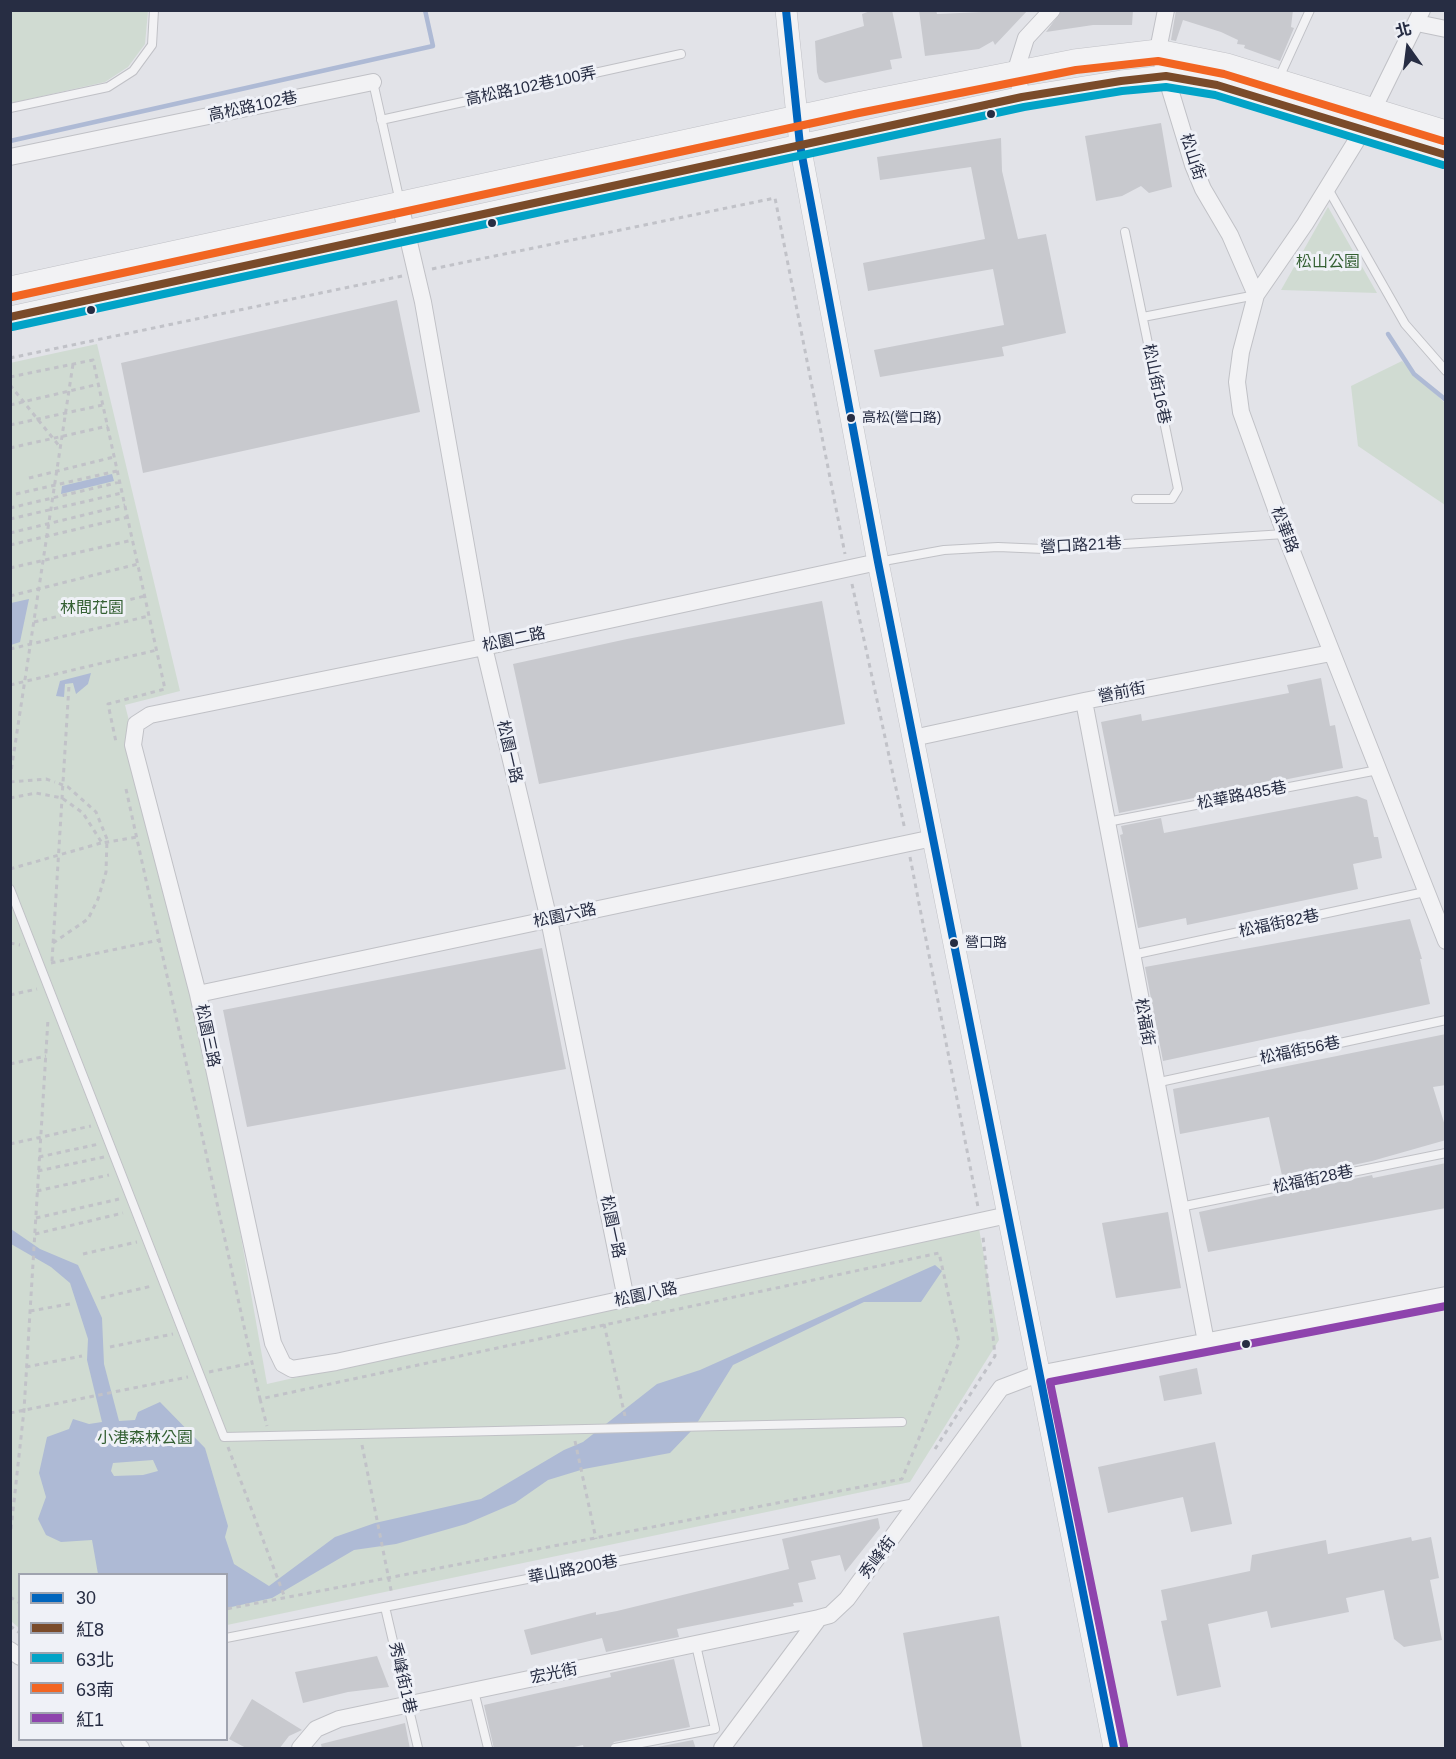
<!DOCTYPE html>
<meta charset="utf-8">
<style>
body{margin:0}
#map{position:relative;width:1456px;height:1759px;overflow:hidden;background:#e2e3e8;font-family:Arial,"Noto Sans TC",sans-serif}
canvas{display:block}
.frame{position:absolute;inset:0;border:12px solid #272d43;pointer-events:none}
.legend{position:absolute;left:18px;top:1573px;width:210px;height:168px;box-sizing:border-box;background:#eff1f7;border:2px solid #9fa3af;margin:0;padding:8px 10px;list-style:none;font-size:18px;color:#272d43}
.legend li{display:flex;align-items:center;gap:12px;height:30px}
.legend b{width:30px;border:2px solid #9fa3af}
.north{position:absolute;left:1378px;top:18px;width:60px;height:60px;-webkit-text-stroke:4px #eff1f7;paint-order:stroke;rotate:346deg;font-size:16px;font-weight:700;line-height:24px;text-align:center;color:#272d43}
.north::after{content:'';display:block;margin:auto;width:21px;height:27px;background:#272d43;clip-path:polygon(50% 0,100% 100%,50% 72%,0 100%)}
</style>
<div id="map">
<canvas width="1456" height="1759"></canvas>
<div class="frame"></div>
<ul class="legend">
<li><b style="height:8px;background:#0065bd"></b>30</li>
<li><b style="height:8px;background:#7a4b2a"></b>紅8</li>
<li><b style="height:8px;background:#02a3c7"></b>63北</li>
<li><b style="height:8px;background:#f26522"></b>63南</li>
<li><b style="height:8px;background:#8e44ad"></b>紅1</li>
</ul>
<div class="north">北</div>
</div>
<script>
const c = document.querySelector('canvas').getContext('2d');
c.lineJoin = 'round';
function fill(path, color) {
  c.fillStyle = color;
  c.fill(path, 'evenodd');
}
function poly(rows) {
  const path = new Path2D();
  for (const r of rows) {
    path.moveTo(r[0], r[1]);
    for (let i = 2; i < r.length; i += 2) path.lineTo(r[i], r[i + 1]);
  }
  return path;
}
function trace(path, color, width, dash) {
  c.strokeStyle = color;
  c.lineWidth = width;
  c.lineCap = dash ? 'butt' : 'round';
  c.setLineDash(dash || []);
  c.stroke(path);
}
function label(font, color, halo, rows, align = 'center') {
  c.font = font + ' Arial,"Noto Sans TC",sans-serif';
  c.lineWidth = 6;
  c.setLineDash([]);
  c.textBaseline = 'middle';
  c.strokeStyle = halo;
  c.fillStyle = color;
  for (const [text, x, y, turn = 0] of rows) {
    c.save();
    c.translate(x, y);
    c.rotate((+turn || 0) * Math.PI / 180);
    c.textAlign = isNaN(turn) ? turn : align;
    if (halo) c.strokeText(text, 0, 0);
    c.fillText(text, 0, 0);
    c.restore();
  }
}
const green = poly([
 [10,11,148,11,145,44,128,67,105,82,11,103],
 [1328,207,1377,293,1281,290],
 [97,344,180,691,125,705,198,994,267,1384,978,1223,999,1340,910,1482,227,1625,226,1574,20,1574,19,1628,11,1621,10,363],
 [1402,361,1445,403,1445,505,1358,446,1351,386]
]);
const water = poly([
 [112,474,114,481,61,494,62,486],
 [29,599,20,642,11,645,11,603],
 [91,673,88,684,76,694,73,683,65,684,64,697,56,696,60,681],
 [11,1229,40,1249,78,1265,102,1318,104,1364,119,1421,135,1420,138,1412,160,1402,205,1448,228,1526,225,1537,234,1564,269,1586,335,1537,375,1523,481,1499,564,1450,583,1442,657,1384,700,1370,935,1265,942,1271,921,1302,864,1302,733,1365,694,1428,670,1453,584,1469,548,1480,515,1503,466,1524,396,1544,354,1550,272,1598,227,1608,226,1574,98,1574,92,1540,61,1542,46,1535,38,1519,46,1497,39,1473,47,1437,69,1429,73,1419,89,1424,102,1422,87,1360,88,1339,70,1283,51,1267,11,1244],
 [153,1460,158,1471,143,1475,114,1476,111,1471,113,1463]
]);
const stream = poly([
 [10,141,433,46,425,10],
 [1388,334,1414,374,1446,400]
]);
const building = poly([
 [873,10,892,10,902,58,890,60,892,69,825,83,819,79,817,72,815,41,864,26,862,14],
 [919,10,936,10,937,14,1028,10,995,45,993,41,979,49,925,56],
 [1062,10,1133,10,1132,25,1093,25,1046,32],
 [1176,10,1293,10,1291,27,1294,28,1280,61,1244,48,1245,45,1237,44,1238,40,1221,32,1183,20,1176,41,1171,40],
 [1161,123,1172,187,1149,193,1141,186,1122,196,1096,201,1085,136],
 [1001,138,1002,171,1018,239,1046,234,1066,333,1002,347,1004,356,880,377,874,350,1004,325,993,269,868,291,863,263,985,239,971,167,880,180,877,157],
 [397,300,420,412,143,473,121,363],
 [822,601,845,724,539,784,513,664,627,639],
 [1321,678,1330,726,1335,725,1343,768,1119,813,1101,722,1141,714,1142,721,1289,693,1287,685],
 [1357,796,1367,800,1374,837,1378,837,1382,858,1353,864,1358,889,1187,925,1186,918,1138,928,1120,835,1123,834,1121,826,1161,818,1164,833],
 [1410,919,1422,959,1420,959,1430,1004,1163,1061,1145,967],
 [542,948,566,1069,247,1127,223,1010],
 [1446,1034,1446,1085,1433,1087,1446,1129,1446,1140,1372,1161,1283,1180,1269,1117,1180,1134,1173,1089],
 [1446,1163,1446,1208,1208,1252,1199,1212,1372,1175,1373,1178],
 [1168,1212,1181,1288,1116,1298,1102,1223],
 [1197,1368,1202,1394,1164,1401,1159,1376],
 [1215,1442,1232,1524,1191,1532,1183,1497,1108,1513,1098,1467],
 [878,1518,880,1528,845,1572,840,1555,811,1561,816,1579,798,1583,803,1602,793,1603,794,1606,677,1629,679,1637,606,1652,602,1638,531,1655,524,1630,596,1612,596,1615,617,1611,789,1569,782,1539],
 [1411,1537,1412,1541,1431,1537,1439,1578,1430,1580,1442,1640,1404,1647,1394,1639,1384,1590,1346,1598,1349,1612,1271,1628,1267,1611,1208,1624,1221,1687,1177,1696,1161,1621,1167,1620,1161,1590,1250,1571,1252,1555,1326,1540,1328,1554],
 [999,1616,1022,1749,923,1749,903,1633],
 [377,1656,389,1687,348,1692,303,1703,295,1672],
 [674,1659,690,1727,614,1742,609,1749,584,1749,583,1745,565,1749,494,1749,484,1705,611,1677,610,1673],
 [252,1699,302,1730,289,1736,279,1749,248,1749,229,1739],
 [405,1723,410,1749,322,1749,321,1744],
 [693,1740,696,1749,647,1749]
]);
const path = poly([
 [432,269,775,198,845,554],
 [10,358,402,276],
 [10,377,93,360,165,689,108,704,116,742],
 [10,385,60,447],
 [10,405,99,384],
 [10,425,103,405],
 [10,448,108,426],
 [29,478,114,457],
 [16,494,117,471],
 [10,508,120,482],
 [10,519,122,493],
 [10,533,125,505],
 [10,545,128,517],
 [10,568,133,540],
 [852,584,905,830],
 [10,596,138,564],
 [34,622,145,596],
 [10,649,149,616],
 [10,685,157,650],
 [10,778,73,364],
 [10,782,46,779,55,782],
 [126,789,260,1399,939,1253,959,1342,902,1479,226,1609],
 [10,798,36,793,62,798,83,813,102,843,137,837],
 [910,857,978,1207],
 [10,869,101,843],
 [10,943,20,945],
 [52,961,69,685],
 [51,963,159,940],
 [10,995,37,989],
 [10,1064,46,1056],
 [10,1144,91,1126],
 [39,1157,99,1144],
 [38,1171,104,1157],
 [37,1191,109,1175],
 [36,1218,119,1199],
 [35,1234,123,1213],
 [83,1254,137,1242],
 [101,1298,152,1286],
 [30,1311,70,1304],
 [604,1324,625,1416],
 [110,1347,173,1334],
 [26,1367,82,1356],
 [209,1372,252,1363],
 [260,1399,267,1426],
 [10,1413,188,1377],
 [575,1441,596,1539],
 [362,1445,392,1595],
 [228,1447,285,1598],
 [935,1449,995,1356,983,1237],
 [10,1538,24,1410,48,1019],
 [10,1597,20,1603],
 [10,1626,20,1633]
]);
const service = poly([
 [1278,80,1310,10],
 [373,82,400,202],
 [10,108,108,87,133,71,152,45,154,10],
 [381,120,681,54],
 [1327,187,1405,324,1446,371],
 [1125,232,1178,489,1172,499,1136,499],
 [1143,317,1256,295],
 [878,562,944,550,998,547,1044,549,1285,534],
 [1107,822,1378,770],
 [10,889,224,1437,902,1422],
 [1132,955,1425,892],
 [1155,1083,1446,1020],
 [1180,1207,1446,1153],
 [385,1607,418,1748],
 [226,1638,915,1503],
 [474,1691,488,1748],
 [615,1748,715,1729,696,1645]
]);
const minor = poly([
 [1166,10,1158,50,1193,165,1203,189,1230,235,1256,295],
 [1422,10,1363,130,1305,224,1256,295,1241,352,1237,382,1241,412,1285,534,1446,941],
 [1417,23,1446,29],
 [1022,97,1016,70,1026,38,1052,10],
 [10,157,373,82],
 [400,204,423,302,484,647,549,920,626,1299],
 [878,562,484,647,150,715,136,724,133,745,198,994,273,1343,283,1364,292,1369,336,1362,1008,1215],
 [1084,701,1206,1342],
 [913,738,1084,701,1331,653],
 [198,994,933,838],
 [10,1650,20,1657],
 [129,1740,141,1748],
 [300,1748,316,1729,339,1719,819,1618],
 [722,1748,819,1618,830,1615,847,1599,1001,1388,1038,1374,1446,1295]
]);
const tertiary = poly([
 [786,10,800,145,878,562,1114,1748],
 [10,287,857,103,1074,60,1158,50,1227,64,1446,131],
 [10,317,800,145,1022,97,1121,81,1166,76,1217,85,1446,155]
]);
const pathBridge = poly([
 [53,943,88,919,98,899,106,872,107,839,96,812,68,787,55,782]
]);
const bus1 = poly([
 [786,10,800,145,878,562,1114,1748]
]);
const bus2 = poly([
 [10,317,1022,97,1121,81,1166,76,1217,85,1446,155]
]);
const bus3 = poly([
 [12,327,1024,107,1122,91,1166,87,1215,95,1443,165]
]);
const bus4 = poly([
 [12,297,859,113,1076,70,1158,61,1224,74,1443,141]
]);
const bus5 = poly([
 [1124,1746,1050,1382,1446,1306]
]);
const markers = [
 [991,114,5,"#272d43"],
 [492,223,5,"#272d43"],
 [91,310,5,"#272d43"],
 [851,418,5,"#272d43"],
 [954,943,5,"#272d43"],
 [1246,1344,5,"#272d43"]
];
const busNames = [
 ["高松(營口路)",862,418],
 ["營口路",965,943]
];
const streetNames = [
 ["高松路102巷100弄",531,87,-12],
 ["高松路102巷",253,107,-12],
 ["松山街",1192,157,72],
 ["松山街16巷",1156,384,78],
 ["松華路",1284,530,69],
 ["營口路21巷",1081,546,-3],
 ["松園二路",514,640,-12],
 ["營前街",1122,693,-11],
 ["松園一路",509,752,77],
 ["松華路485巷",1242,796,-11],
 ["松園六路",565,916,-12],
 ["松福街82巷",1279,924,-12],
 ["松福街",1144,1022,80],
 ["松園三路",207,1036,78],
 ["松福街56巷",1300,1051,-12],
 ["松福街28巷",1313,1180,-12],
 ["松園一路",612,1227,78],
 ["松園八路",646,1295,-12],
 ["秀峰街",878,1558,-53],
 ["華山路200巷",573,1570,-11],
 ["宏光街",554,1674,-12],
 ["秀峰街1巷",402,1678,77]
];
const parkNames = [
 ["松山公園",1328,263],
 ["林間花園",92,609],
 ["小港森林公園",145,1439]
];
fill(green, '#d0dbd2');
fill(water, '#aebad5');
trace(stream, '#aebad5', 4.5);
fill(building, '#c8c9ce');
trace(service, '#c0c1c6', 10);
trace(minor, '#c0c1c6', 18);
trace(tertiary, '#c0c1c6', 22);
trace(path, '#c1c2c8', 3, [4.5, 4.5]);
trace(service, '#f2f2f4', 8);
trace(minor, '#f2f2f4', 16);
trace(tertiary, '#f2f2f4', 21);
trace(pathBridge, '#c1c2c8', 3, [4.5, 4.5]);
trace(bus1, '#0065bd', 8);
trace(bus2, '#7a4b2a', 8);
trace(bus3, '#02a3c7', 8);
trace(bus4, '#f26522', 8);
trace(bus5, '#8e44ad', 8);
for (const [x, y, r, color] of markers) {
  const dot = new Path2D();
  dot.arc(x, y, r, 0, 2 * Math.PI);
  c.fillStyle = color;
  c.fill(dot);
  trace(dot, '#eff1f7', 2);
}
label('14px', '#272d43', '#eff1f7', busNames, 'left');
label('16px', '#272d43', '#eff1f7', streetNames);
label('16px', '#346033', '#eff1f7', parkNames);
</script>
